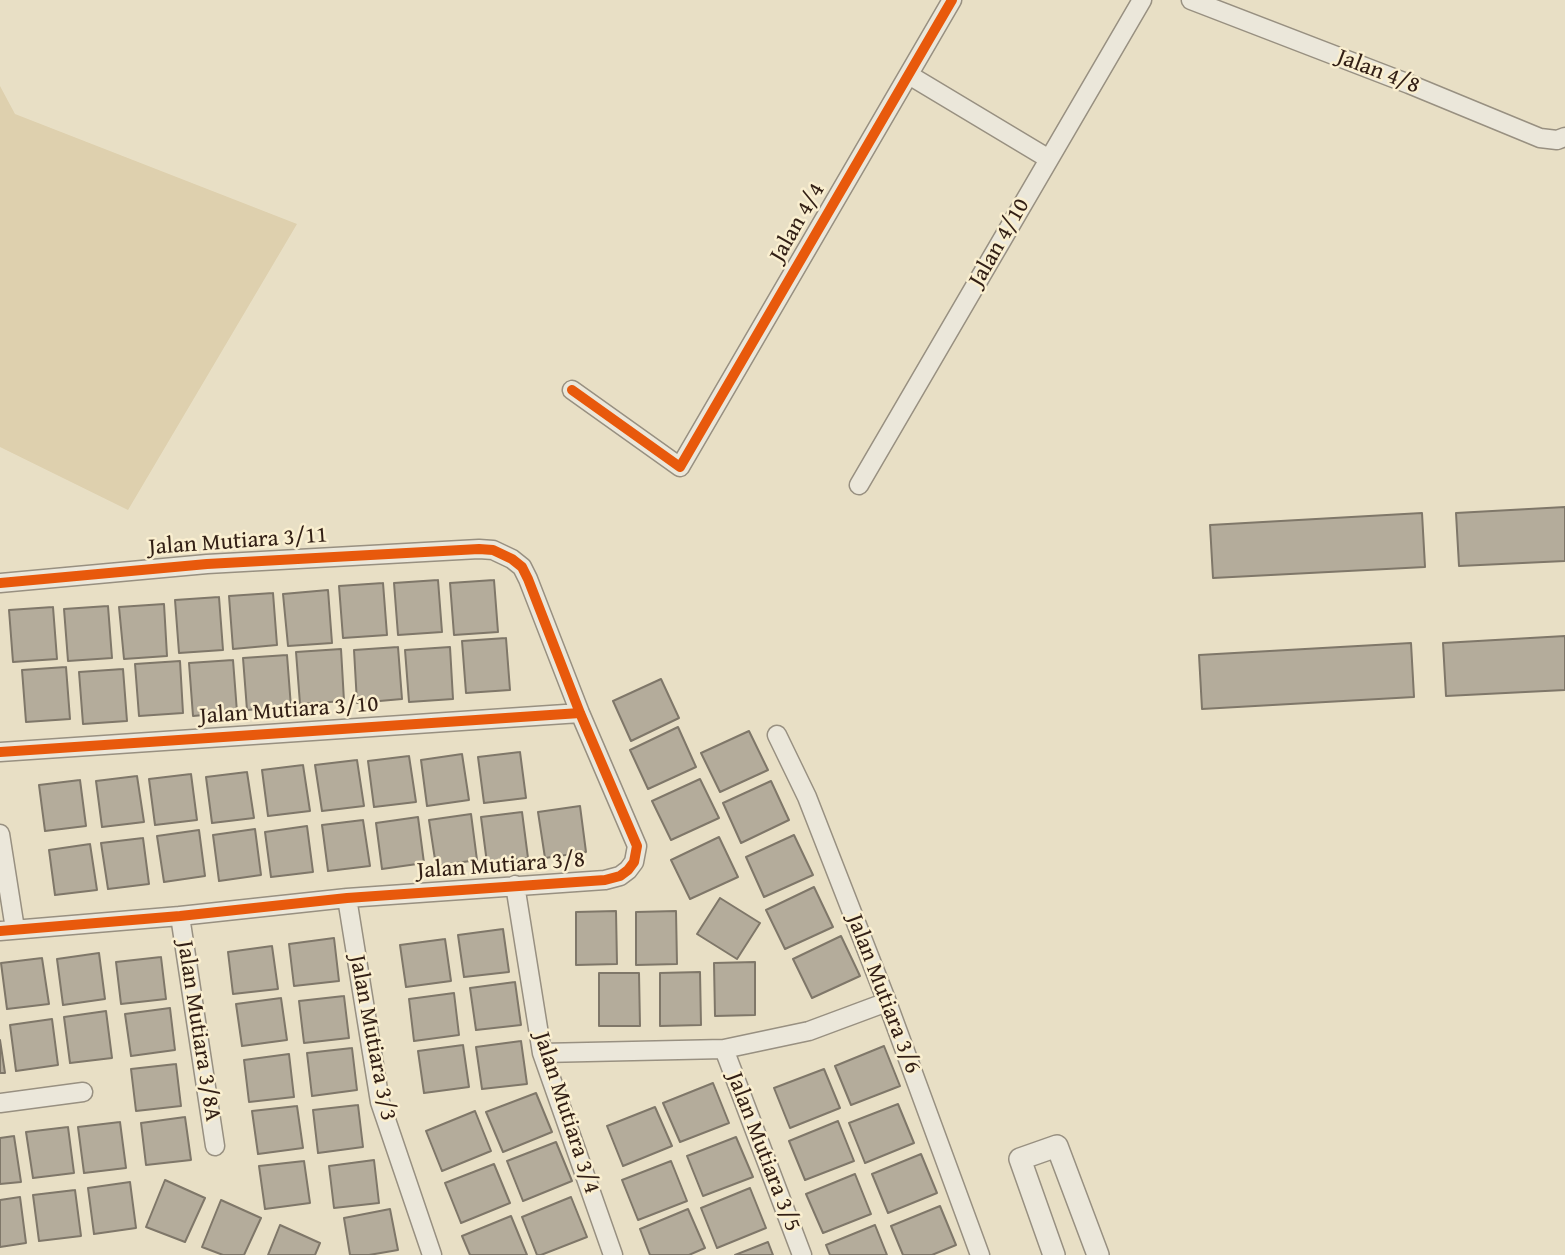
<!DOCTYPE html>
<style>
body{margin:0}
canvas{display:block;background:#e8dfc5}
</style>
<canvas width="1565" height="1255"></canvas>
<script>
const c = document.querySelector('canvas').getContext('2d');
c.lineJoin = 'round';
function fill(path, color) {
  c.fillStyle = color;
  c.fill(path, 'evenodd');
}
function poly(rows) {
  const path = new Path2D();
  for (const r of rows) {
    path.moveTo(r[0], r[1]);
    for (let i = 2; i < r.length; i += 2) path.lineTo(r[i], r[i + 1]);
  }
  return path;
}
function trace(path, color, width, dash) {
  c.strokeStyle = color;
  c.lineWidth = width;
  c.lineCap = dash ? 'butt' : 'round';
  c.setLineDash(dash || []);
  c.stroke(path);
}
function label(font, color, halo, rows, align = 'center') {
  c.font = font + ' "Gentium Book Plus",serif';
  c.lineWidth = 5;
  c.setLineDash([]);
  c.textBaseline = 'middle';
  c.strokeStyle = halo;
  c.fillStyle = color;
  for (const [text, x, y, turn = 0] of rows) {
    c.save();
    c.translate(x, y);
    c.rotate((+turn || 0) * Math.PI / 180);
    c.textAlign = isNaN(turn) ? turn : align;
    if (halo) c.strokeText(text, 0, 0);
    c.fillText(text, 0, 0);
    c.restore();
  }
}
const green = poly([
 [0,86,15,114,297,224,128,510,0,447]
]);
const building = poly([
 [1565,507,1565,561,1459,566,1456,513,1565,507],
 [1422,513,1425,567,1213,578,1210,525,1422,513],
 [438,580,442,632,398,635,394,583,438,580],
 [494,580,498,632,454,635,450,583,494,580],
 [383,583,387,635,343,638,339,586,383,583],
 [328,590,332,643,288,646,283,594,328,590],
 [273,593,277,645,233,649,229,596,273,593],
 [219,597,223,650,179,653,175,600,219,597],
 [164,604,167,656,124,659,119,607,164,604],
 [108,606,112,658,68,661,64,609,108,606],
 [53,607,57,659,13,662,9,610,53,607],
 [1565,636,1565,690,1446,696,1443,643,1565,636],
 [506,638,510,690,466,693,462,641,506,638],
 [1411,643,1414,697,1202,709,1199,655,1411,643],
 [398,647,402,699,357,703,354,650,398,647],
 [450,647,453,699,409,702,405,650,450,647],
 [341,649,344,701,300,704,296,652,341,649],
 [287,655,291,707,247,710,243,658,287,655],
 [233,660,237,712,193,716,189,663,233,660],
 [180,661,183,713,139,716,135,664,180,661],
 [66,667,70,719,26,722,22,670,66,667],
 [123,669,127,721,83,724,79,672,123,669],
 [661,679,679,718,631,741,613,701,661,679],
 [678,727,696,767,648,789,630,750,678,727],
 [749,731,768,770,720,792,701,753,749,731],
 [520,752,526,798,484,803,478,757,520,752],
 [462,754,469,800,427,806,421,760,462,754],
 [409,756,416,802,374,807,368,761,409,756],
 [357,760,364,806,322,811,315,765,357,760],
 [303,765,310,811,268,816,262,770,303,765],
 [247,772,254,818,212,823,206,777,247,772],
 [191,774,197,820,155,825,149,779,191,774],
 [137,776,144,822,102,827,96,781,137,776],
 [700,779,719,818,671,840,652,801,700,779],
 [80,780,86,826,45,831,39,785,80,780],
 [771,781,789,820,741,843,723,803,771,781],
 [580,806,586,852,545,858,538,812,580,806],
 [522,812,528,858,487,863,481,817,522,812],
 [471,814,477,860,436,866,429,820,471,814],
 [418,817,424,863,382,869,376,823,418,817],
 [363,820,370,866,328,871,322,825,363,820],
 [307,826,313,872,271,877,265,832,307,826],
 [255,829,261,875,219,881,213,835,255,829],
 [199,830,205,876,164,882,157,836,199,830],
 [794,835,813,875,764,897,746,857,794,835],
 [719,837,738,877,690,899,671,860,719,837],
 [143,838,149,884,108,889,101,843,143,838],
 [90,844,97,890,55,895,49,850,90,844],
 [814,887,833,927,785,949,766,910,814,887],
 [720,898,760,923,737,959,697,934,720,898],
 [616,911,617,964,576,965,576,912,616,911],
 [676,911,677,964,636,965,636,912,676,911],
 [503,929,509,972,464,977,458,935,503,929],
 [841,936,860,976,812,998,793,959,841,936],
 [334,938,339,981,294,986,289,944,334,938],
 [445,939,451,981,406,987,400,945,445,939],
 [272,946,278,989,233,994,228,952,272,946],
 [99,953,105,999,63,1005,57,959,99,953],
 [161,957,166,999,121,1004,116,962,161,957],
 [42,958,49,1004,7,1009,1,963,42,958],
 [755,962,755,1015,715,1016,714,963,755,962],
 [700,972,701,1025,660,1026,660,973,700,972],
 [599,973,639,973,640,1026,599,1026,599,973],
 [515,982,521,1025,476,1030,470,988,515,982],
 [454,993,459,1035,414,1041,409,999,454,993],
 [344,996,349,1038,304,1043,299,1001,344,996],
 [281,998,287,1040,242,1046,236,1004,281,998],
 [170,1008,175,1050,131,1056,125,1014,170,1008],
 [106,1011,112,1058,70,1063,64,1017,106,1011],
 [52,1019,58,1065,16,1071,10,1025,52,1019],
 [0,1040,5,1073,0,1073,0,1040],
 [521,1041,527,1084,482,1089,476,1047,521,1041],
 [463,1045,469,1087,424,1093,418,1051,463,1045],
 [884,1046,900,1086,851,1105,835,1066,884,1046],
 [352,1048,357,1090,312,1096,307,1053,352,1048],
 [289,1054,294,1097,249,1102,244,1060,289,1054],
 [176,1064,181,1106,136,1111,131,1069,176,1064],
 [824,1069,840,1108,790,1128,774,1088,824,1069],
 [713,1083,729,1123,680,1142,663,1103,713,1083],
 [536,1093,552,1132,503,1152,486,1112,536,1093],
 [898,1104,914,1143,865,1163,849,1123,898,1104],
 [358,1105,363,1147,318,1153,313,1110,358,1105],
 [297,1106,303,1148,258,1154,252,1111,297,1106],
 [655,1107,672,1146,623,1166,607,1126,655,1107],
 [475,1111,491,1151,442,1171,426,1131,475,1111],
 [185,1117,191,1160,146,1165,141,1123,185,1117],
 [838,1121,854,1161,805,1180,789,1141,838,1121],
 [120,1122,126,1168,84,1173,78,1127,120,1122],
 [68,1127,74,1173,33,1178,26,1132,68,1127],
 [14,1136,21,1182,0,1184,0,1138,14,1136],
 [736,1137,753,1177,703,1196,687,1156,736,1137],
 [556,1142,572,1181,523,1201,507,1161,556,1142],
 [921,1154,937,1193,888,1213,872,1174,921,1154],
 [374,1160,379,1203,334,1208,329,1166,374,1160],
 [304,1161,310,1203,265,1209,259,1166,304,1161],
 [671,1161,687,1201,638,1220,622,1180,671,1161],
 [494,1164,510,1203,461,1223,445,1183,494,1164],
 [855,1174,871,1214,823,1233,806,1194,855,1174],
 [165,1180,205,1198,185,1242,146,1227,165,1180],
 [130,1182,136,1228,94,1234,88,1188,130,1182],
 [750,1188,766,1228,717,1248,701,1208,750,1188],
 [75,1190,81,1236,39,1241,33,1195,75,1190],
 [20,1197,26,1243,0,1247,0,1200,20,1197],
 [571,1197,587,1237,541,1255,537,1255,522,1217,571,1197],
 [221,1200,261,1218,244,1255,223,1255,202,1247,221,1200],
 [940,1206,956,1245,932,1255,903,1255,891,1226,940,1206],
 [390,1209,398,1250,369,1255,350,1255,344,1218,390,1209],
 [688,1209,705,1248,689,1255,650,1255,640,1229,688,1209],
 [511,1216,527,1255,470,1255,462,1236,511,1216],
 [280,1225,320,1243,315,1255,268,1255,280,1225],
 [875,1225,887,1255,830,1255,826,1245,875,1225],
 [768,1242,773,1255,735,1255,768,1242]
]);
const minor = poly([
 [1191,0,1409,84,1540,138,1557,140,1565,137],
 [909,75,1049,159],
 [572,390,680,467,952,0],
 [859,485,1142,0],
 [0,583,207,564,479,549,493,550,512,559,522,567,528,579,580,713,637,846,634,862,628,870,620,876,605,880,347,898,180,916,0,931],
 [777,735,807,797,887,1002,980,1255],
 [0,752,580,713],
 [0,834,15,929],
 [515,885,542,1053,613,1255],
 [347,898,380,1102,432,1255],
 [180,916,215,1146],
 [724,1049,802,1255],
 [542,1053,724,1049,809,1031,887,1002],
 [0,1103,83,1092]
]);
const tertiary = poly([
 [1054,1255,1020,1159,1057,1146,1098,1255]
]);
const cycleway = poly([
 [572,390,680,467,952,0],
 [0,583,207,564,479,549,493,550,512,559,522,567,528,579,580,713,637,846,634,862,628,870,620,876,605,880,347,898,180,916,0,931],
 [0,752,580,713]
]);
const streetNames = [
 ["Jalan 4/8",1378,72,21],
 ["Jalan 4/4",798,223,-60],
 ["Jalan 4/10",1000,243,-60],
 ["Jalan Mutiara 3/11",238,542,-4],
 ["Jalan Mutiara 3/10",289,711,-4],
 ["Jalan Mutiara 3/8",501,866,-4],
 ["Jalan Mutiara 3/6",883,994,69],
 ["Jalan Mutiara 3/8A",198,1031,81],
 ["Jalan Mutiara 3/3",372,1038,79],
 ["Jalan Mutiara 3/4",566,1113,72],
 ["Jalan Mutiara 3/5",763,1152,69]
];
fill(green, '#ded0ae');
fill(building, '#b4ac9b');
trace(building, '#7f7769', 2);
trace(minor, '#989081', 21);
trace(tertiary, '#989081', 24);
trace(minor, '#ebe7da', 18);
trace(tertiary, '#ebe7da', 21);
trace(cycleway, '#e8590c', 10);
label('23px', '#321f15', '#faefd0', streetNames);
</script>
